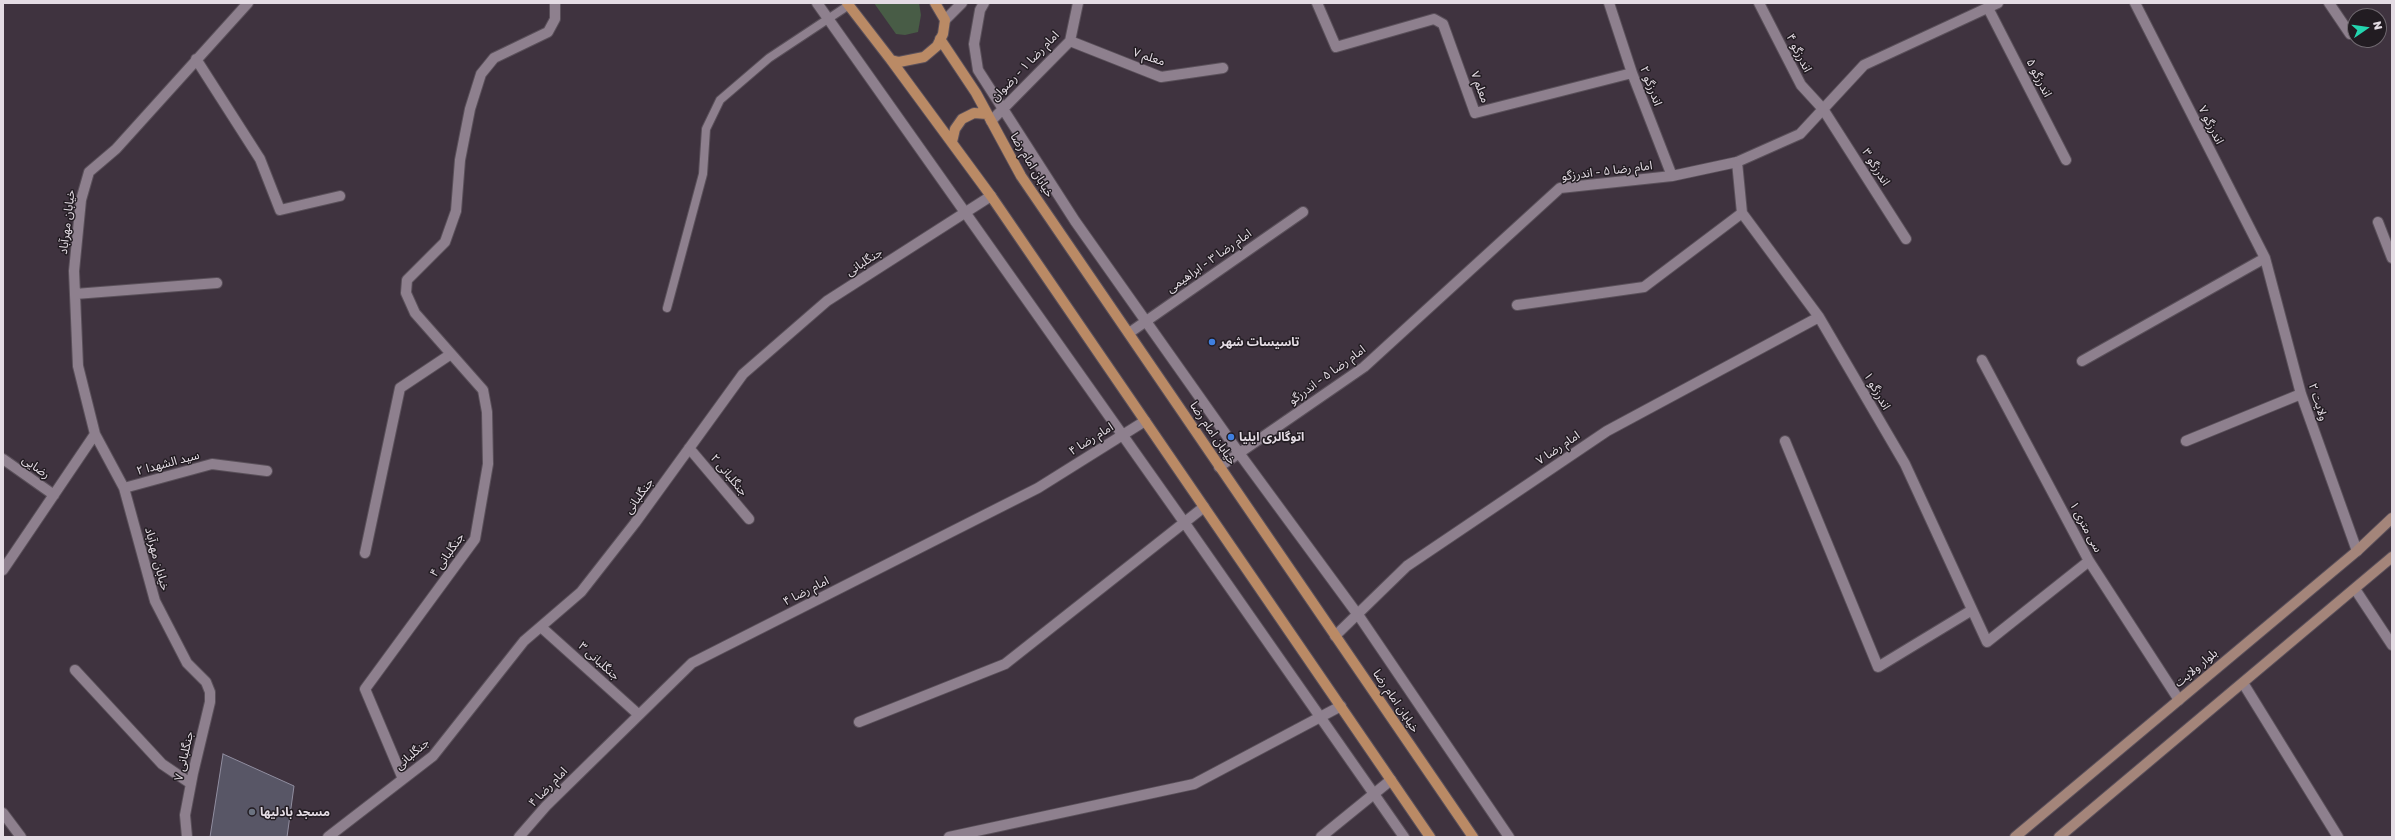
<!DOCTYPE html>
<meta charset="utf-8">
<style>
body{margin:0}
#map{position:relative;width:2395px;height:840px;overflow:hidden;background:#3f333f;font-family:"Golos Text",sans-serif}
canvas{display:block}
.frame{position:absolute;inset:0;border:4px solid #e4dce4;pointer-events:none}
.north{position:absolute;left:2347px;top:8px;width:40px;height:40px;box-sizing:border-box;background:#221c22;border:1px solid #706970;border-radius:50%;rotate:77deg;font-size:11px;font-weight:700;line-height:16px;text-align:center;color:#e4dce4}
.north::after{content:'';display:block;margin:auto;width:14px;height:18px;background:#23d5af;clip-path:polygon(50% 0,100% 100%,50% 72%,0 100%)}
</style>
<div id="map">
<canvas width="2395" height="840"></canvas>
<div class="frame"></div>
<div class="north">N</div>
</div>
<script>
const c = document.querySelector('canvas').getContext('2d');
c.lineJoin = 'round';
function fill(path, color) {
  c.fillStyle = color;
  c.fill(path, 'evenodd');
}
function poly(rows) {
  const path = new Path2D();
  for (const r of rows) {
    path.moveTo(r[0], r[1]);
    for (let i = 2; i < r.length; i += 2) path.lineTo(r[i], r[i + 1]);
  }
  return path;
}
function trace(path, color, width, dash) {
  c.strokeStyle = color;
  c.lineWidth = width;
  c.lineCap = dash ? 'butt' : 'round';
  c.setLineDash(dash || []);
  c.stroke(path);
}
function label(font, color, halo, rows, align = 'center') {
  c.font = font + ' "Golos Text","Noto Sans Arabic",sans-serif';
  c.lineWidth = 3;
  c.setLineDash([]);
  c.textBaseline = 'middle';
  c.strokeStyle = halo;
  c.fillStyle = color;
  for (const [text, x, y, turn = 0] of rows) {
    c.save();
    c.translate(x, y);
    c.rotate((+turn || 0) * Math.PI / 180);
    c.textAlign = isNaN(turn) ? turn : align;
    if (halo) c.strokeText(text, 0, 0);
    c.fillText(text, 0, 0);
    c.restore();
  }
}
const green = poly([
 [874,3,919,3,921,15,918,32,905,35,896,34]
]);
const building = poly([
 [223,754,294,786,287,837,210,837,223,754]
]);
const lane = poly([
 [667,308,703,174,706,129,720,100,769,58,849,5]
]);
const street = poly([
 [817,3,1184,522,1404,837],
 [984,3,980,10,974,44,978,70,1075,221,1239,453,1361,619,1509,837],
 [1317,3,1336,47,1434,19,1443,24,1475,113,1632,73],
 [1609,3,1632,73,1672,176],
 [1759,3,1801,85,1823,109,1906,239],
 [2135,3,2265,258,2301,394,2357,551],
 [2329,3,2350,34],
 [1988,8,2066,160],
 [945,20,962,3],
 [1070,41,1161,77,1223,68],
 [196,59,260,159,280,210,340,196],
 [991,121,1070,41,1078,3],
 [1737,162,1742,213,1819,317,1905,464,1987,642,2089,561],
 [2378,222,2392,258],
 [75,294,217,283],
 [1517,305,1644,287,1742,213],
 [1129,333,1303,212],
 [1982,360,2089,561,2179,700],
 [2082,361,2265,258],
 [1785,441,1878,667,1972,610],
 [2186,441,2301,394],
 [689,448,749,519],
 [3,459,54,495],
 [1219,467,1364,367,1560,188,1672,176,1737,162,1800,134,1864,65,1998,3],
 [124,488,212,464,267,471],
 [365,553,400,388,451,354],
 [3,570,95,434],
 [2355,589,2392,645],
 [541,627,639,715],
 [1335,636,1407,566,1607,431,1819,317],
 [75,670,162,764,190,783],
 [2243,683,2338,837],
 [859,722,1005,664,1204,507],
 [403,779,365,689,475,539,488,464,487,412,483,390,415,313,406,293,407,280,445,242,456,211,460,160,470,109,481,74,494,58,548,32,555,19,555,3],
 [3,813,21,837],
 [187,837,185,815,193,773,210,702,210,692,206,682,187,663,155,601,124,488,95,434,78,366,74,271,81,200,89,172,116,149,248,3],
 [328,837,433,756,524,641,581,592,635,523,743,374,827,301,991,196],
 [519,837,546,806,692,663,1038,488,1145,421],
 [949,837,1194,784,1341,706],
 [1321,837,1391,780]
]);
const secondary = poly([
 [2015,837,2357,551,2392,518],
 [2059,837,2392,557]
]);
const primary = poly([
 [847,3,891,60,899,62,924,57,937,46,943,34,945,20,935,3],
 [940,39,976,93,1021,176,1473,837],
 [891,60,991,196,1430,837],
 [952,142,955,129,962,119,974,113,987,114]
]);
const markers = [
 [1212,342,4,"#3f7fe0"],
 [1231,437,4,"#3f7fe0"],
 [252,812,4,"#6b7280"]
];
const streetNames = [
 ["اندرزگو ۴",1799,53,63],
 ["معلم ۷",1149,57,18],
 ["امام رضا ۱ - رضوان",1025,66,-46],
 ["اندرزگو ۵",2039,78,63],
 ["اندرزگو ۲",1651,86,69],
 ["معلم ۷",1480,87,70],
 ["اندرزگو ۷",2211,125,63],
 ["خیابان امام رضا",1032,165,59],
 ["اندرزگو ۳",1876,167,58],
 ["امام رضا ۵ - اندرزگو",1607,171,-7],
 ["خیابان مهرآباد",67,222,-83],
 ["امام رضا ۳ - ابراهیمی",1209,261,-35],
 ["جنگلبانی",864,262,-33],
 ["امام رضا ۵ - اندرزگو",1327,375,-36],
 ["اندرزگو ۱",1877,391,60],
 ["ولایت ۲",2318,402,72],
 ["خیابان امام رضا",1213,433,56],
 ["امام رضا ۴",1091,439,-32],
 ["امام رضا ۷",1558,448,-34],
 ["سید الشهدا ۲",168,463,-15],
 ["رضایی",36,467,35],
 ["جنگلبانی ۲",729,475,50],
 ["جنگلبانی",639,496,-54],
 ["سی متری ۱",2086,527,62],
 ["جنگلبانی ۴",447,555,-55],
 ["خیابان مهرآباد",157,559,75],
 ["امام رضا ۴",806,591,-27],
 ["جنگلبانی ۳",599,661,42],
 ["بلوار ولایت",2196,668,-40],
 ["خیابان امام رضا",1396,701,56],
 ["جنگلبانی",412,754,-41],
 ["جنگلبانی ۷",184,756,-77],
 ["امام رضا ۴",548,787,-46]
];
const poiNames = [
 ["تاسیسات شهر",1220,342],
 ["اتوگالری ایلیا",1239,437],
 ["مسجد بادلیها",260,812]
];
fill(green, '#485c46');
fill(building, '#585666');
trace(building, '#918ea0', 1);
trace(lane, '#5a505a', 10);
trace(street, '#5a505a', 12);
trace(secondary, '#5a505a', 12);
trace(primary, '#5a505a', 12);
trace(lane, '#8e808e', 8);
trace(street, '#8e808e', 10);
trace(secondary, '#a4857a', 10);
trace(primary, '#ba8a65', 10);
for (const [x, y, r, color] of markers) {
  const dot = new Path2D();
  dot.arc(x, y, r, 0, 2 * Math.PI);
  c.fillStyle = color;
  c.fill(dot);
  trace(dot, '#221c22', 1.5);
}
label('12px', '#e4dce4', '#221c22', streetNames);
label('bold 12px', '#e4dce4', '#221c22', poiNames, 'left');
</script>
